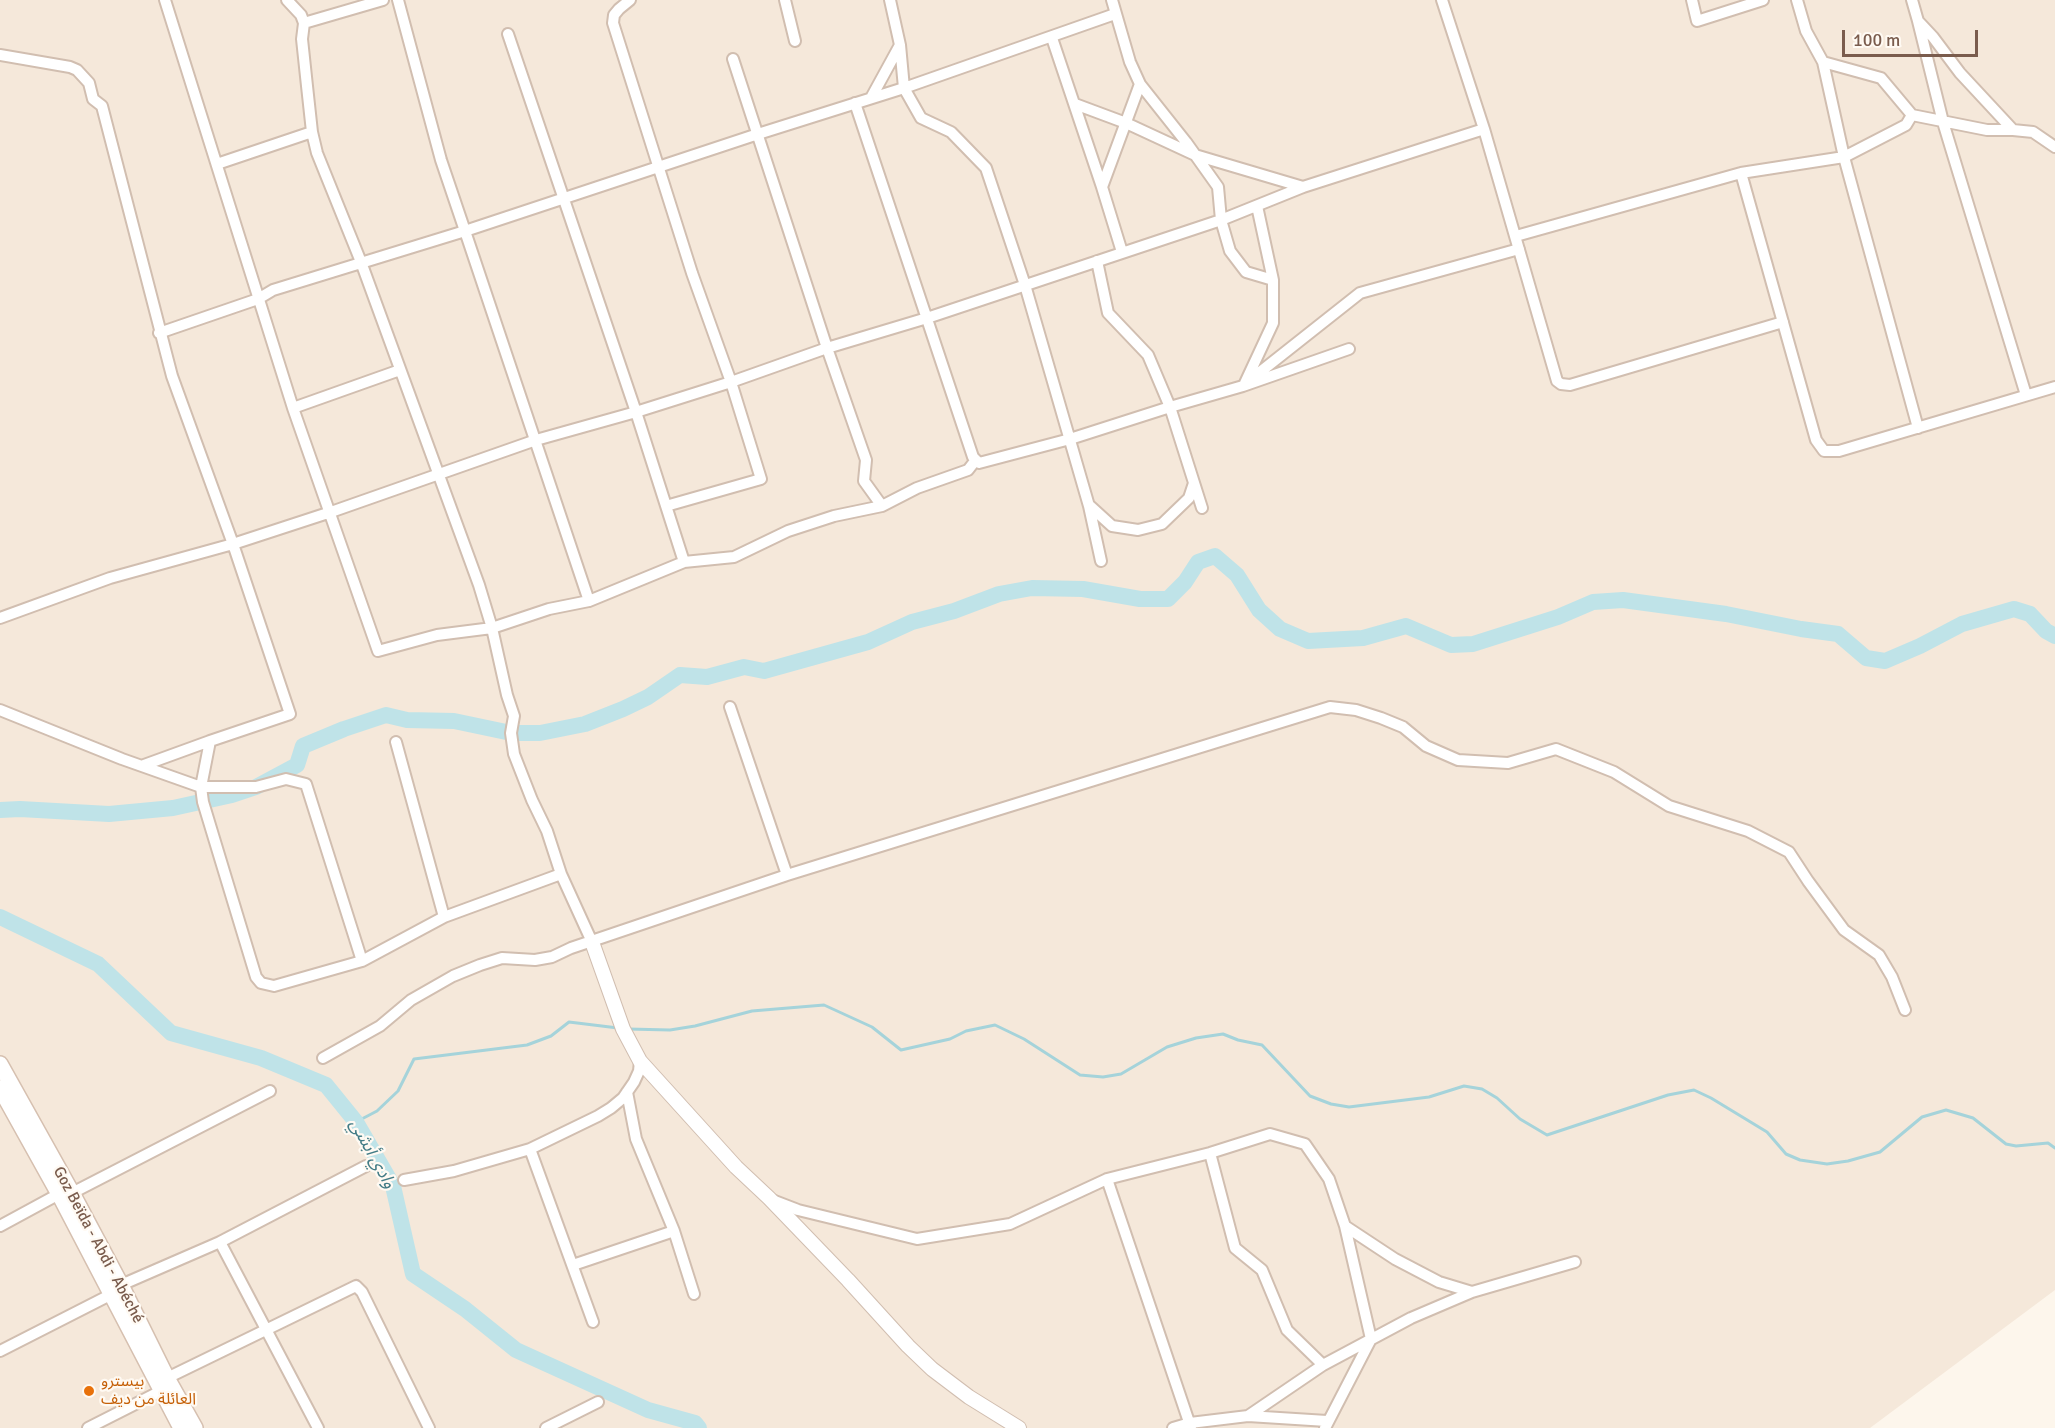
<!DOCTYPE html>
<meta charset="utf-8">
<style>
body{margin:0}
#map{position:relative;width:2055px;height:1428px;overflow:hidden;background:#fdf6ec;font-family:Signika,sans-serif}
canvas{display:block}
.scale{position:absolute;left:1842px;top:30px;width:136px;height:27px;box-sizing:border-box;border:3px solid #7a5c4d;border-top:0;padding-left:8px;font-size:18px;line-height:21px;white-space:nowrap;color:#7a5c4d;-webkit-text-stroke:4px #fffaf3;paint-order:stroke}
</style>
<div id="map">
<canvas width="2055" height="1428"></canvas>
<div class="scale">100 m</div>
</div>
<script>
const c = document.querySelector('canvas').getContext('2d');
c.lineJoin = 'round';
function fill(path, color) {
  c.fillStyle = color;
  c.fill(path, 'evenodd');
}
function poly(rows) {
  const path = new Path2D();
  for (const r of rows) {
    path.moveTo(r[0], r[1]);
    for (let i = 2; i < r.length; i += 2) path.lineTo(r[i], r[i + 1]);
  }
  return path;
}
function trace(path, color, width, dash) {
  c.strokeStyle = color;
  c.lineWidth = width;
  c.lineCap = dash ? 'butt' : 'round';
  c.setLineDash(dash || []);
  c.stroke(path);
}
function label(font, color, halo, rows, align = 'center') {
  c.font = font + ' Signika,"Noto Sans Arabic",sans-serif';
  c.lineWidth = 4.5;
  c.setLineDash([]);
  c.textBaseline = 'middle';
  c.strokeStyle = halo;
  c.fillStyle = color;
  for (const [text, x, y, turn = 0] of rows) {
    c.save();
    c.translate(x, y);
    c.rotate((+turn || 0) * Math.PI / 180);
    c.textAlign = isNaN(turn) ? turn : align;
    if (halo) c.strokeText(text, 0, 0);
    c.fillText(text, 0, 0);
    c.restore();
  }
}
const residential = poly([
 [0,0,2055,0,2055,1290,1870,1428,0,1428]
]);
const stream = poly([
 [628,1029,670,1030,695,1026,752,1011,824,1005,872,1027,901,1050,950,1039,966,1031,995,1025,1024,1039,1080,1075,1103,1077,1121,1074,1167,1047,1196,1038,1223,1034,1238,1040,1262,1045,1310,1096,1331,1104,1349,1107,1429,1097,1464,1086,1482,1089,1497,1098,1520,1119,1547,1135,1668,1095,1694,1090,1711,1098,1767,1132,1786,1154,1800,1160,1827,1164,1848,1161,1880,1152,1922,1117,1946,1110,1973,1118,2006,1144,2016,1146,2048,1143,2055,1148],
 [356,1122,377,1111,398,1091,414,1059,527,1045,551,1036,569,1022,618,1028]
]);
const river = poly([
 [0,810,20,809,109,814,173,808,232,795,256,787,297,765,303,746,344,729,386,715,407,720,454,721,511,733,540,733,585,724,623,709,648,697,680,675,707,677,744,667,764,671,868,642,912,622,954,611,999,594,1032,588,1083,589,1140,599,1168,599,1185,582,1198,562,1215,556,1237,575,1259,610,1280,629,1308,641,1363,638,1406,626,1451,645,1473,644,1558,617,1593,602,1623,600,1726,614,1801,629,1838,634,1866,658,1885,661,1920,646,1962,624,2014,609,2030,614,2046,631,2055,636],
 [0,917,98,964,171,1033,261,1058,326,1085,356,1122,393,1186,413,1274,465,1309,516,1350,648,1410,695,1423,699,1428]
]);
const minor = poly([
 [165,0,293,408,378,651,437,635,492,628,549,609,589,601,684,562,636,412,508,34],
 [287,0,301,15,304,23,302,39,307,86,312,132,317,153,361,262,479,585,492,628,507,695,514,716,511,733,514,754,532,800,547,831,561,874,592,942],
 [630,0,619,9,614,15,613,23,692,273,731,382,761,479,666,506],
 [785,0,795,41],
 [890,0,900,45,904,88,921,118,951,132,986,168,1025,285,1089,506,1101,561],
 [1112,0,1130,62,1140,84,1186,142,1218,187,1221,220,1230,251,1246,272,1273,280],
 [1442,0,1484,129,1557,381,1561,384,1570,385,1783,322],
 [1692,0,1697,21,1763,0],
 [1797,0,1806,31,1823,62,1881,78,1912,115,1987,130,2013,130,2033,132,2055,147],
 [1912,0,1918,21,1933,37,1960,73,2013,130],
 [1918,21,1943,122,2026,395],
 [304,23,383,0],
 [1052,38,1102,187,1122,252],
 [0,55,70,67,77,70,89,83,93,99,102,106,172,376,233,544,290,714,210,741,201,787,203,802,256,977,261,983,274,986,362,961,444,917,561,874],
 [733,59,827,348,866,460,864,481,882,506],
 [1823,62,1844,157,1918,428],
 [871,98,900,45],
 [855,103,973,457,979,463,1070,439,1170,407,1243,386,1349,349],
 [1075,104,1126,123,1195,155,1303,187],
 [217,164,312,132],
 [1741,173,1816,440,1824,451,1839,451,2055,387],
 [1102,187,1140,84],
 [1516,236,1741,173,1844,157,1906,125,1912,115],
 [1097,261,1108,313,1148,355,1170,407,1202,508],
 [159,333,258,299,273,290,465,231,441,160,398,0],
 [1250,380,1360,293,1519,249],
 [1245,383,1273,323,1273,280,1257,206],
 [293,408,400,370],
 [1090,506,1112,526,1138,530,1162,524,1189,498,1194,483],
 [684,562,734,557,788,531,834,516,882,506,917,488,968,470,975,461],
 [589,601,465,231,758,134,904,88,1115,14],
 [0,618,110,578,233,544,331,512,536,440,636,412,731,382,827,348,927,318,1221,220,1303,187,1484,129],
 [730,707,787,875],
 [0,710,122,759,201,787,256,787,286,779,306,784,362,961],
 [396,742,444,917],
 [144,765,210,741],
 [323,1058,380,1026,411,1000,453,976,480,965,502,958,535,960,552,957,571,948,787,875,1330,707,1356,710,1381,718,1403,727,1426,746,1458,760,1508,763,1556,749,1614,772,1669,806,1748,831,1789,852,1808,881,1844,930,1879,955,1892,977,1905,1010],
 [627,1092,636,1139,674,1231,694,1294],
 [530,1149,593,1322],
 [1210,1153,1235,1248,1262,1270,1287,1330,1323,1365],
 [1107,1179,1191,1428],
 [404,1180,454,1171,530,1149,598,1116,611,1108,623,1098,634,1082,639,1071,640,1061],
 [72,1193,270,1091],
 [772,1200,798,1210,917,1239,1010,1224,1107,1179,1210,1153,1270,1134,1305,1144,1329,1179,1345,1226,1395,1259,1439,1282,1472,1292,1575,1262],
 [0,1226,59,1194],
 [220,1242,318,1428],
 [573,1265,674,1231],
 [121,1285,220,1242,366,1166],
 [0,1351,112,1294],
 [167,1378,356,1286,362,1292,429,1428],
 [1248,1416,1323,1365,1411,1318,1472,1292],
 [88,1428,161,1391],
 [546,1428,598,1402],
 [1173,1428,1190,1423,1248,1416,1327,1421],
 [1325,1428,1371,1339,1345,1226]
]);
const tertiary = poly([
 [592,942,623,1029,640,1061,736,1167,769,1198,848,1280,908,1346,932,1369,969,1397,1019,1428]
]);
const secondary = poly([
 [0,1064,72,1193,121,1285,167,1378,195,1428],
 [0,1088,59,1194,181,1428]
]);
const markers = [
 [89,1391,6,"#e8710a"]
];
const streetNames = [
 ["Goz Beïda - Abdi - Abéché",98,1245,62]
];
const foodNames = [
 ["بيسترو",101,1382],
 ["العائلة من ديف",101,1400]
];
const waterNames = [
 ["وادي أبشي",372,1154,61]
];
fill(residential, '#f5e8da');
trace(stream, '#a5d3da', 3);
trace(river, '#bfe3e8', 16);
trace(minor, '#d1beb0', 14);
trace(tertiary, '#d1beb0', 16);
trace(secondary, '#d6c0b0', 18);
trace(minor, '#fff', 10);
trace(tertiary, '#fff', 14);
trace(secondary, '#fff', 15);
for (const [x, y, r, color] of markers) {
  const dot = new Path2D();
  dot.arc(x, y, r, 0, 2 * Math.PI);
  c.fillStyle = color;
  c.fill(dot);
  trace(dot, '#fffaf3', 2);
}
label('16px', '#7a5c4d', '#fffaf3', streetNames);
label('16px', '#c56008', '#fffaf3', foodNames, 'left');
label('italic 18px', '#437c86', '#fffaf3', waterNames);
</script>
